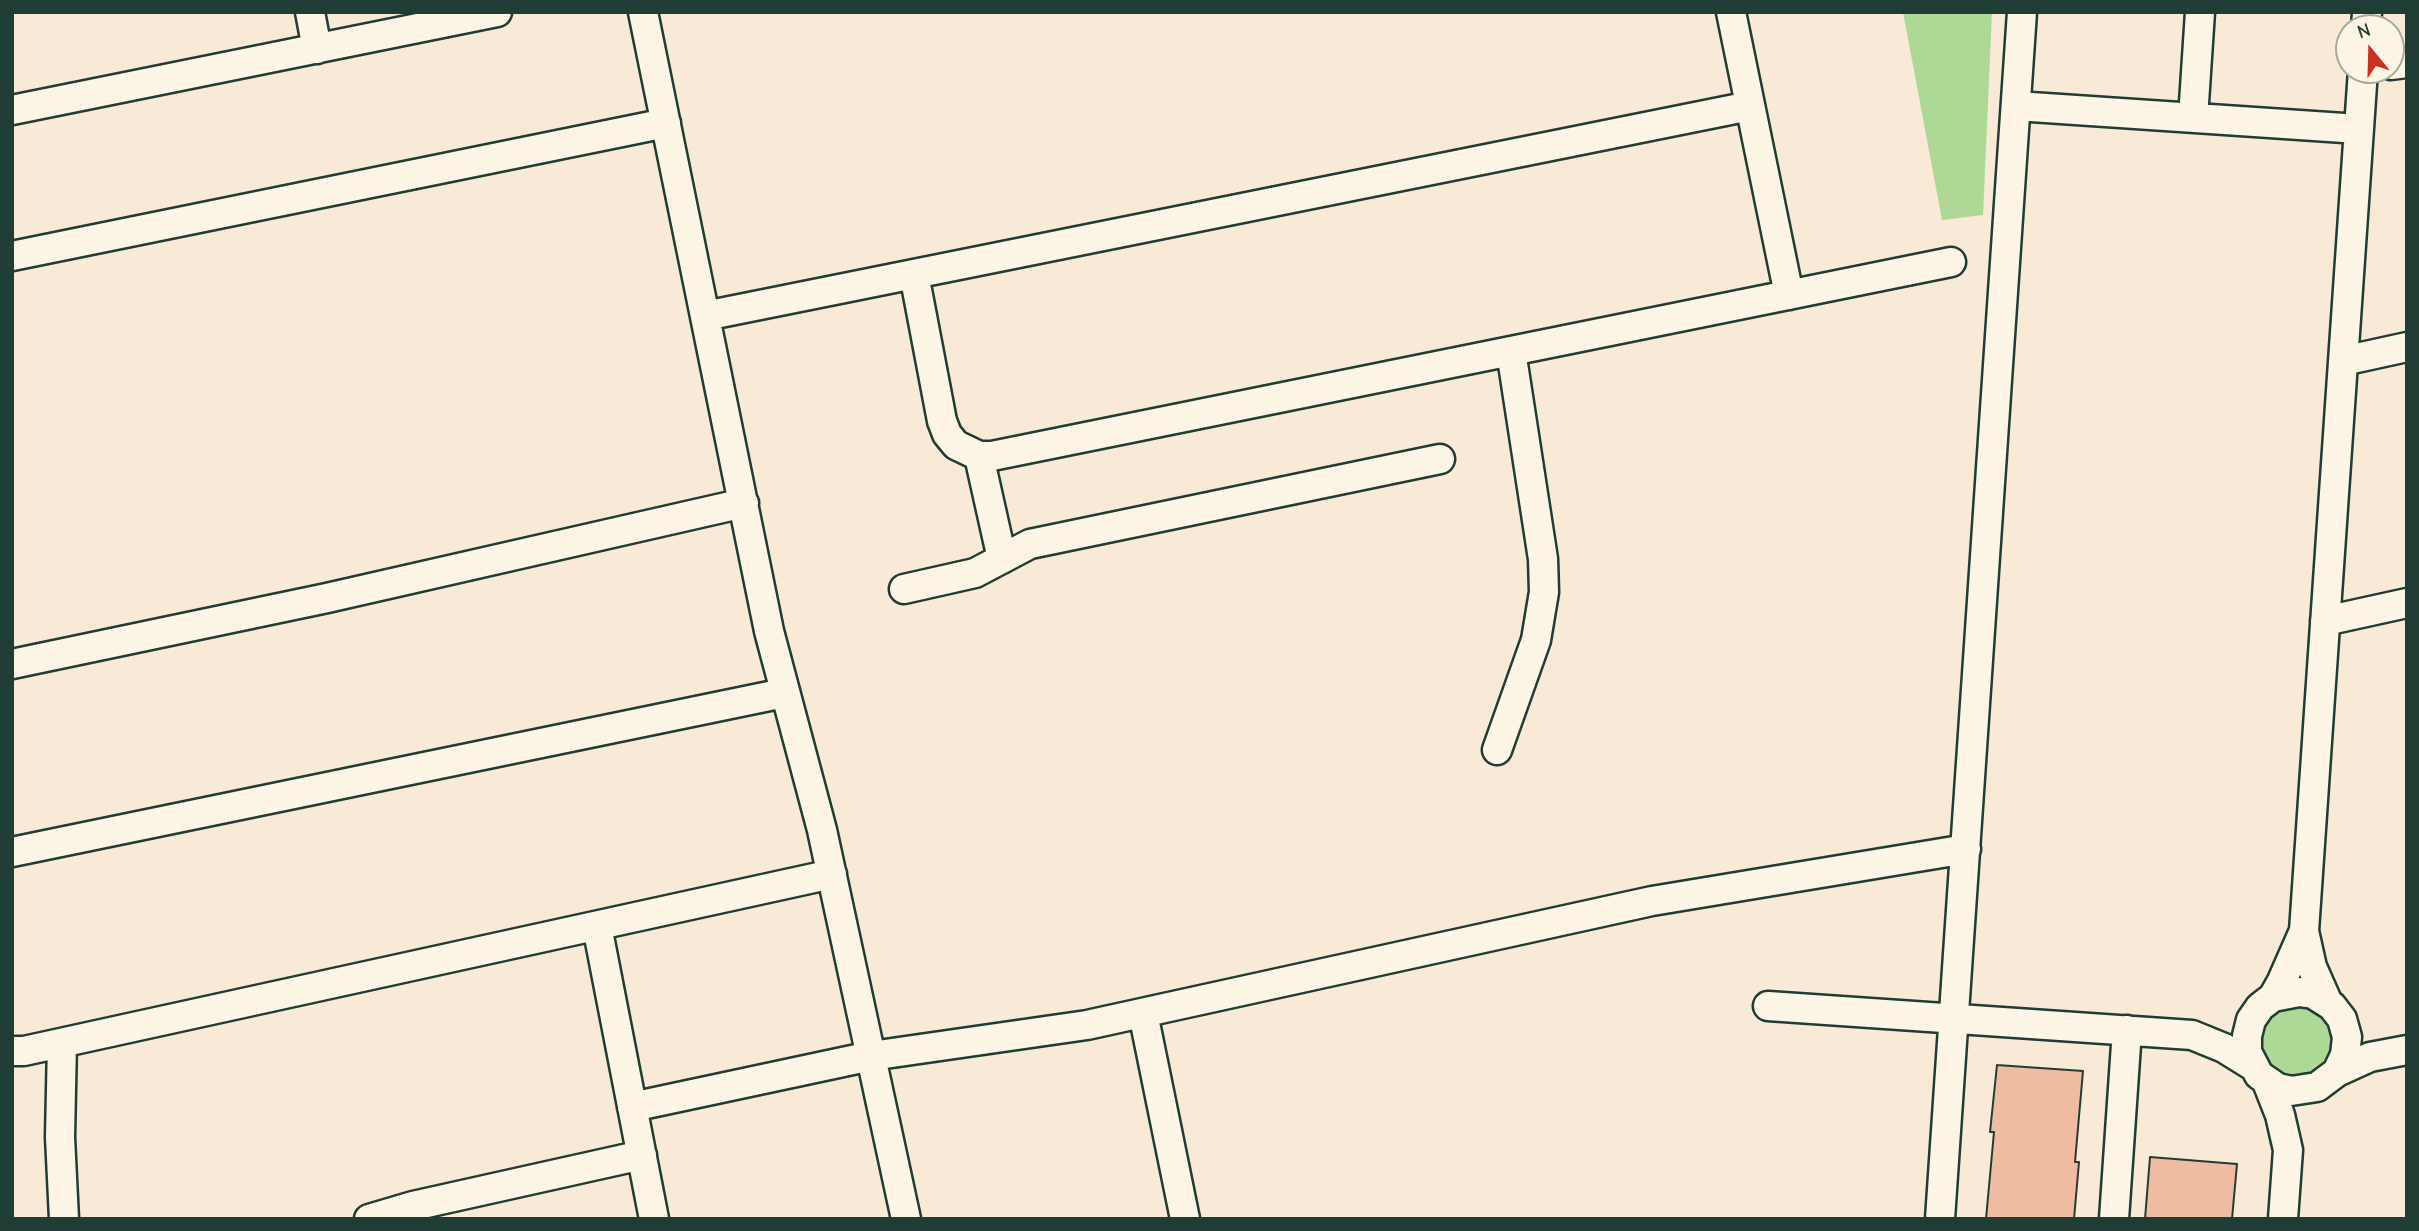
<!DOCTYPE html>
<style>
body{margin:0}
#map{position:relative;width:2419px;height:1231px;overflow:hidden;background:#f9e9d7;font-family:"Comic Neue",sans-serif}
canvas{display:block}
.frame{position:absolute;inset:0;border:14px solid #1f3d34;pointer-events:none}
.north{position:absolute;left:2335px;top:14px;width:70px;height:70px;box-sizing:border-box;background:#fcf5e5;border:2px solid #a4ab9e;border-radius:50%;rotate:341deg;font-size:19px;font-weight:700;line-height:28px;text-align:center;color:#1f3d34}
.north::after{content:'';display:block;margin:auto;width:24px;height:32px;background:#c8321e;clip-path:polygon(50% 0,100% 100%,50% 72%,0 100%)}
</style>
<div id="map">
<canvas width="2419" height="1231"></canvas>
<div class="frame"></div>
<div class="north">N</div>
</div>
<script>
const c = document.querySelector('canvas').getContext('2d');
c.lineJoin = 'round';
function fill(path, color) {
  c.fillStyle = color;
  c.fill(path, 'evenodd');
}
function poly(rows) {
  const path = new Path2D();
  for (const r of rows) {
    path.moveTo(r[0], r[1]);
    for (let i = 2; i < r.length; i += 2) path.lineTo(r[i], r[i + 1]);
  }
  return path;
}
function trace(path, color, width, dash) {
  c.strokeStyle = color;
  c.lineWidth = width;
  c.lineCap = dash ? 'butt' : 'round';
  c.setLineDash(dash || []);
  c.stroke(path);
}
const green = poly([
 [1903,12,1992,12,1983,215,1942,220],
 [2308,1002,2332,1020,2336,1051,2317,1075,2287,1079,2262,1060,2258,1030,2277,1005]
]);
const building = poly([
 [1997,1065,2083,1071,2075,1162,2079,1162,2074,1219,1986,1219,1994,1132,1990,1132,1997,1065],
 [2150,1157,2237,1164,2232,1219,2145,1219,2150,1157]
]);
const minor = poly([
 [310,12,317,49],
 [643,12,769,631,822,830,906,1219],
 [1731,12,1789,295],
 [2366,28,2367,12],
 [2391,65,2407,63],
 [2016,106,2359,129],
 [12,110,497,12],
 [2193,118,2200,12],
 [12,256,666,123],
 [914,274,942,421,947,434,956,445,979,456,992,456,1951,262],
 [705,316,1750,106],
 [2343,361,2407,347],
 [979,456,1002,559],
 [904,589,975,573,1030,544,1440,459],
 [2325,621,2407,603],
 [12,664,327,598,744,503],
 [1497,750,1536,640,1544,592,1543,559,1511,351],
 [12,852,784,693],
 [597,926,654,1219],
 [2273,997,2299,992,2313,994,2332,1006,2342,1019,2347,1037,2345,1055,2337,1072,2317,1087,2291,1091,2278,1088,2259,1075,2247,1052,2247,1036,2251,1020,2260,1007,2273,997,2282,981,2304,931],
 [2327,1001,2312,967,2304,931,2363,70],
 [1768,1006,2192,1035,2224,1048,2253,1066],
 [1143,1013,1185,1219],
 [62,1043,60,1137,64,1219],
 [12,1051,24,1051,832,874],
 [2337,1072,2370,1057,2407,1050],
 [2267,1082,2280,1115,2288,1150,2283,1219],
 [632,1107,871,1056,1087,1025,1652,901,1966,849],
 [369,1219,413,1206,642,1155],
 [1940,1219,2022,12],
 [2114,1219,2127,1030]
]);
fill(green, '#aed895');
fill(building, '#efbba1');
trace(building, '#1f3d34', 2);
trace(minor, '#1f3d34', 33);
trace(minor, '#fcf5e5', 28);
</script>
